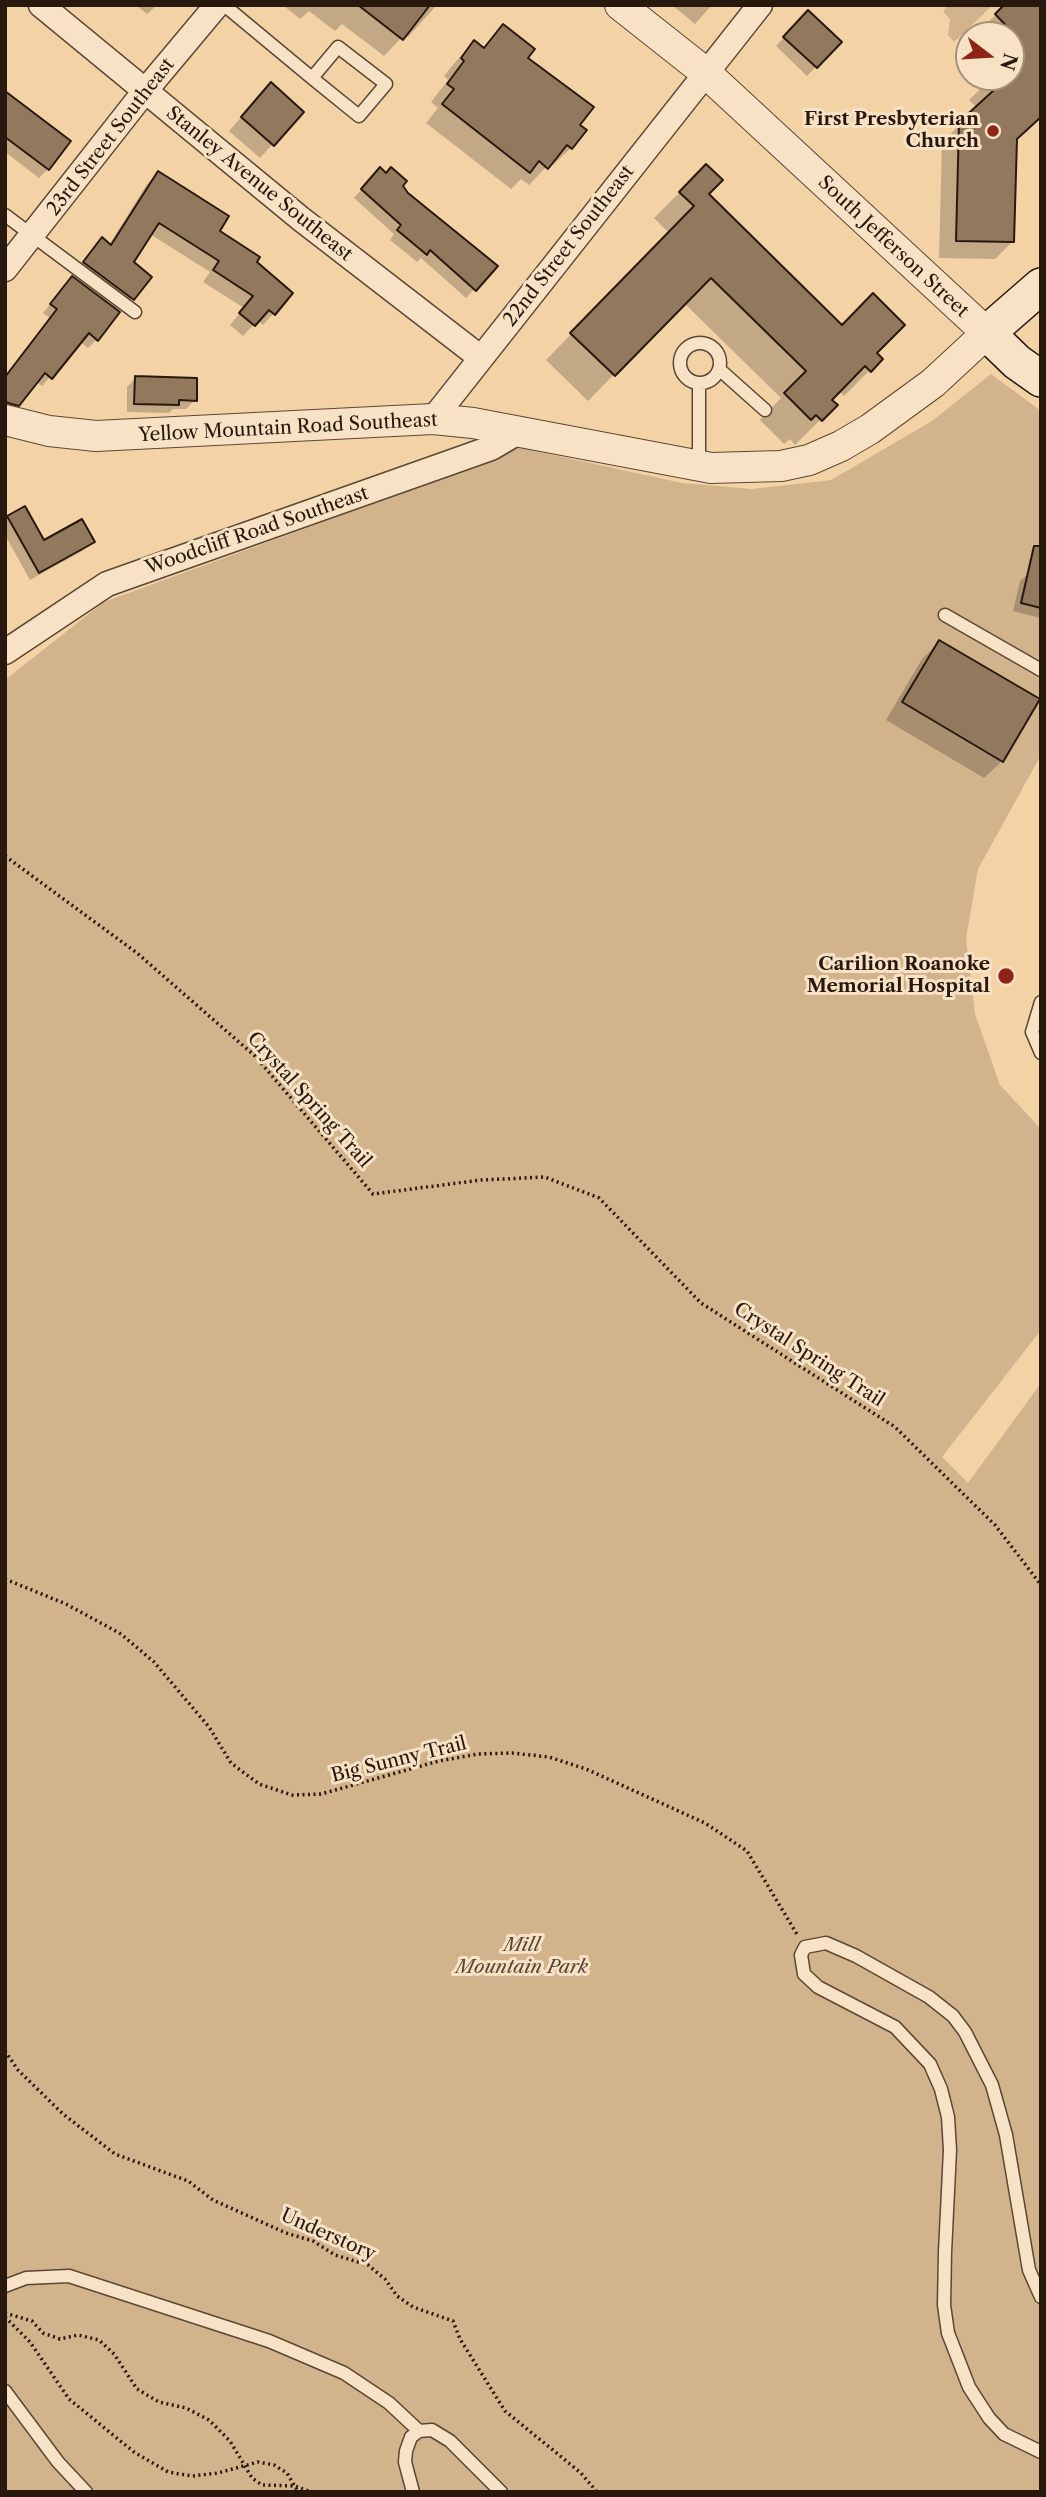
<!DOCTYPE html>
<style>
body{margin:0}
#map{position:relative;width:1046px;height:2497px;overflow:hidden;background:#f3d3a6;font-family:"Libre Caslon Text",serif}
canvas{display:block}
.frame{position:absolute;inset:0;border:7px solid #29180e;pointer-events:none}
.north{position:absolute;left:955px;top:21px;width:70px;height:70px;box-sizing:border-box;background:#f7e2c5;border:2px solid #a5917c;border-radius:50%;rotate:107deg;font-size:19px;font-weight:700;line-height:28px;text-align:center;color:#29180e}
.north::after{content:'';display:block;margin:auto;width:24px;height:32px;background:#8f2418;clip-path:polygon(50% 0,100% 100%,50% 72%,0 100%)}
</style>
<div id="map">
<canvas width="1046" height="2497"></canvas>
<div class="frame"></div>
<div class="north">N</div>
</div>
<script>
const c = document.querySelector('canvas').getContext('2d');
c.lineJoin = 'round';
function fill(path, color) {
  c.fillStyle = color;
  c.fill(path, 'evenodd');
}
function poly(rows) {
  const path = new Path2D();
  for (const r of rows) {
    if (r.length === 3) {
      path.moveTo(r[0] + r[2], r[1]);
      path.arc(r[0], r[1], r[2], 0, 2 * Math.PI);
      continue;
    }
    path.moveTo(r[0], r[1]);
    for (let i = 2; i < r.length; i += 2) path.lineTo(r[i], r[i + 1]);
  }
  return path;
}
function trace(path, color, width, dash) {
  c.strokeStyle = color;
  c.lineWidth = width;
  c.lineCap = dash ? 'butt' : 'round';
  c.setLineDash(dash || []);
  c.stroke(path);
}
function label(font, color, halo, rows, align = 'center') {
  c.font = font + ' "Libre Caslon Text",serif';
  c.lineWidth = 6;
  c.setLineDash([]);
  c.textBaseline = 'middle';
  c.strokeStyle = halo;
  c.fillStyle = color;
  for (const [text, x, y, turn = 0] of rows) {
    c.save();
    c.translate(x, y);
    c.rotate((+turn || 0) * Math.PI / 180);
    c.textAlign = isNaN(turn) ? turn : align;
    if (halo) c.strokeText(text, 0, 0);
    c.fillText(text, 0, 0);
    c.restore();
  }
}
const green = poly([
 [949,5,993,5,954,42,948,35,950,19,943,11],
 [991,374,1041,411,1041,755,978,869,966,938,975,1014,1000,1085,1041,1129,1041,1330,942,1457,968,1483,1041,1383,1041,2492,5,2492,5,680,104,602,369,505,517,447,682,483,752,489,831,480,932,421]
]);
const shadow = poly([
 [136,5,157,5,147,14],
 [437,5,408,37,405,34,384,56,342,24,335,31,309,11,300,19,284,6],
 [672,5,712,5,695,24],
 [1006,5,1041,5,1015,140,1013,241,995,259,939,258,942,142,977,108,969,100,991,79,989,77,1011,77,1011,35,978,32],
 [799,21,840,42,807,76,776,46],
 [503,26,578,125,571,148,553,165,550,163,529,185,521,179,511,189,426,123,438,108,431,102,448,80,444,76,457,60,474,43,482,49],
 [5,92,48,169,39,178,5,152],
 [258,98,302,112,260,158,229,131],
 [706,166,706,194,841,328,881,359,844,396,839,391,830,400,835,405,795,445,790,439,784,444,760,420,781,398,684,303,588,401,546,360,669,233,654,218],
 [158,173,217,232,291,294,263,325,258,320,243,336,230,325,244,308,203,282,210,272,150,234,132,263,150,277,122,310,73,274,102,240,109,245,147,184],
 [372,178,401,185,407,194,496,266,466,298,421,258,417,262,390,240,394,234,354,198],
 [72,278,97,339,88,348,80,342,42,386,36,381,18,404,9,413,5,412,5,376,50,318,43,313],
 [136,378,195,400,186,409,173,409,169,413,127,412,127,387],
 [8,517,44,543,92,541,84,550,30,580,5,535,5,520],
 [1029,573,1041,575,1041,618,1013,611,1020,581],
 [939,642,1002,761,984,778,886,720,922,659]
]);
const building = poly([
 [358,5,430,5,403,40,358,5],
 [1004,5,1041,5,1041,117,1017,139,1014,242,956,241,959,122,994,90,981,77,1011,77,1013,33,995,14,1004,5],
 [808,10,842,42,817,68,783,37,808,10],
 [503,24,535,49,528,58,594,107,580,125,587,130,572,149,567,145,548,169,539,161,530,173,442,104,454,89,447,84,464,61,461,58,474,40,484,48,503,24],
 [271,82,304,112,274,146,241,117,271,82],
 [5,91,71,141,49,170,5,137,5,91],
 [706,164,723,180,709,194,842,325,873,293,905,325,877,353,883,359,871,372,865,366,832,400,838,405,822,421,816,415,811,420,784,393,806,371,711,278,615,376,570,333,694,206,679,192,706,164],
 [380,167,386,173,391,167,407,181,403,186,408,193,498,266,476,291,430,250,427,255,397,230,401,225,361,189,380,167],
 [158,171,229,216,220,231,260,257,257,262,293,293,275,315,269,310,255,326,239,313,253,296,213,270,219,261,159,223,134,262,152,277,134,300,83,262,102,237,111,245,158,171],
 [72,276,120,312,98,341,89,333,52,379,45,373,19,406,8,403,5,401,5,377,57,309,50,304,72,276],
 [135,376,197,378,197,401,179,400,179,405,134,404,135,376],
 [25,506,44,540,82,519,95,542,39,573,7,516,25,506],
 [1034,546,1041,546,1041,608,1021,603,1034,546],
 [939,640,1040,699,1003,762,902,702,939,640]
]);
const path = poly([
 [5,856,137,953,255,1056,373,1194,481,1180,545,1177,599,1198,701,1303,895,1427,995,1525,1041,1585],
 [5,1579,66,1604,121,1634,154,1662,209,1727,231,1763,259,1784,292,1795,321,1794,439,1761,478,1754,512,1753,549,1757,586,1769,705,1823,747,1851,798,1936],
 [5,2051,18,2070,63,2114,115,2154,188,2181,213,2200,286,2233,313,2241,335,2255,368,2265,385,2279,397,2296,413,2307,453,2321,460,2339,505,2411,581,2473,597,2492],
 [5,2313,32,2321,43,2333,60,2339,78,2335,99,2340,114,2354,137,2389,159,2402,186,2408,209,2420,230,2441,252,2478,262,2485,295,2486,311,2492],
 [5,2317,30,2342,69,2399,134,2452,168,2472,192,2476,218,2473,258,2462,274,2465,287,2473,298,2492]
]);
const service = poly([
 [224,5,312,78,359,116,386,84,338,47,312,78],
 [5,215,135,312],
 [700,363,20],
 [719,369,765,410],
 [699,384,699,466],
 [945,615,1041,670],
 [1041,1002,1032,1032,1041,1053],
 [5,2286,26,2278,69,2276,269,2341,344,2373,389,2403,419,2431],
 [1041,2297,1029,2270,1006,2135,992,2085,965,2032,953,2016,929,1997,856,1956,826,1943,805,1947,801,1955,804,1974,818,1987,895,2027,930,2064,941,2089,948,2117,950,2150,945,2252,944,2305,948,2333,969,2387,989,2418,1004,2434,1041,2452],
 [5,2391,58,2462,86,2492],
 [413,2492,405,2462,406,2451,411,2437,419,2431,432,2430,450,2441,501,2492]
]);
const minor = poly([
 [41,5,301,219,481,358],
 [5,269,145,91,217,5],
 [433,419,760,5],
 [5,652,107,584,491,448,520,431]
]);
const tertiary = poly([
 [5,420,49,431,96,436,433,419,473,423,711,468,781,466,809,460,841,446,870,429,933,383,987,333,706,73,620,5]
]);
const secondary = poly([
 [1041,286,987,333,1017,362,1041,379]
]);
const markers = [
 [993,131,7,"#8f2418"],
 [1006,976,9,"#8f2418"]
];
const poiNames = [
 ["First Presbyterian",979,120],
 ["Church",979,142],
 ["Carilion Roanoke",990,965],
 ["Memorial Hospital",990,987]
];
const streetNames = [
 ["23rd Street Southeast",111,137,-52],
 ["Stanley Avenue Southeast",259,184,39],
 ["22nd Street Southeast",569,246,-52],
 ["South Jefferson Street",893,247,43],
 ["Yellow Mountain Road Southeast",288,428,-3],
 ["Woodcliff Road Southeast",257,531,-19],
 ["Crystal Spring Trail",309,1100,48],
 ["Crystal Spring Trail",809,1355,33],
 ["Big Sunny Trail",399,1760,-14],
 ["Understory",328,2235,24]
];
const parkNames = [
 ["Mill",522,1946],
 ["Mountain Park",522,1968]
];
fill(green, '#d1b38c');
fill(shadow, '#0003');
fill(building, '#92795d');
trace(building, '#29180e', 2);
trace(service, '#5c4734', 15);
trace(minor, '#5c4734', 27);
trace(tertiary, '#5c4734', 32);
trace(secondary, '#29180e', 38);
trace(path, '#29180e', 3.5, [2, 3.5]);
trace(service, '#f7e2c5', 12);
trace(minor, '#f7e2c5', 24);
trace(tertiary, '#f7e2c5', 30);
trace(secondary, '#f7e2c5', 35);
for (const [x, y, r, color] of markers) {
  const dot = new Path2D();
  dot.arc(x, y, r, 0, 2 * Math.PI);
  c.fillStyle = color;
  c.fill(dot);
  trace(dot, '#f7e2c5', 2.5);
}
label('bold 19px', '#29180e', '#f7e2c5', poiNames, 'right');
label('19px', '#29180e', '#f7e2c5', streetNames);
label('italic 19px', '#5b4634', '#f7e2c5', parkNames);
</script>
